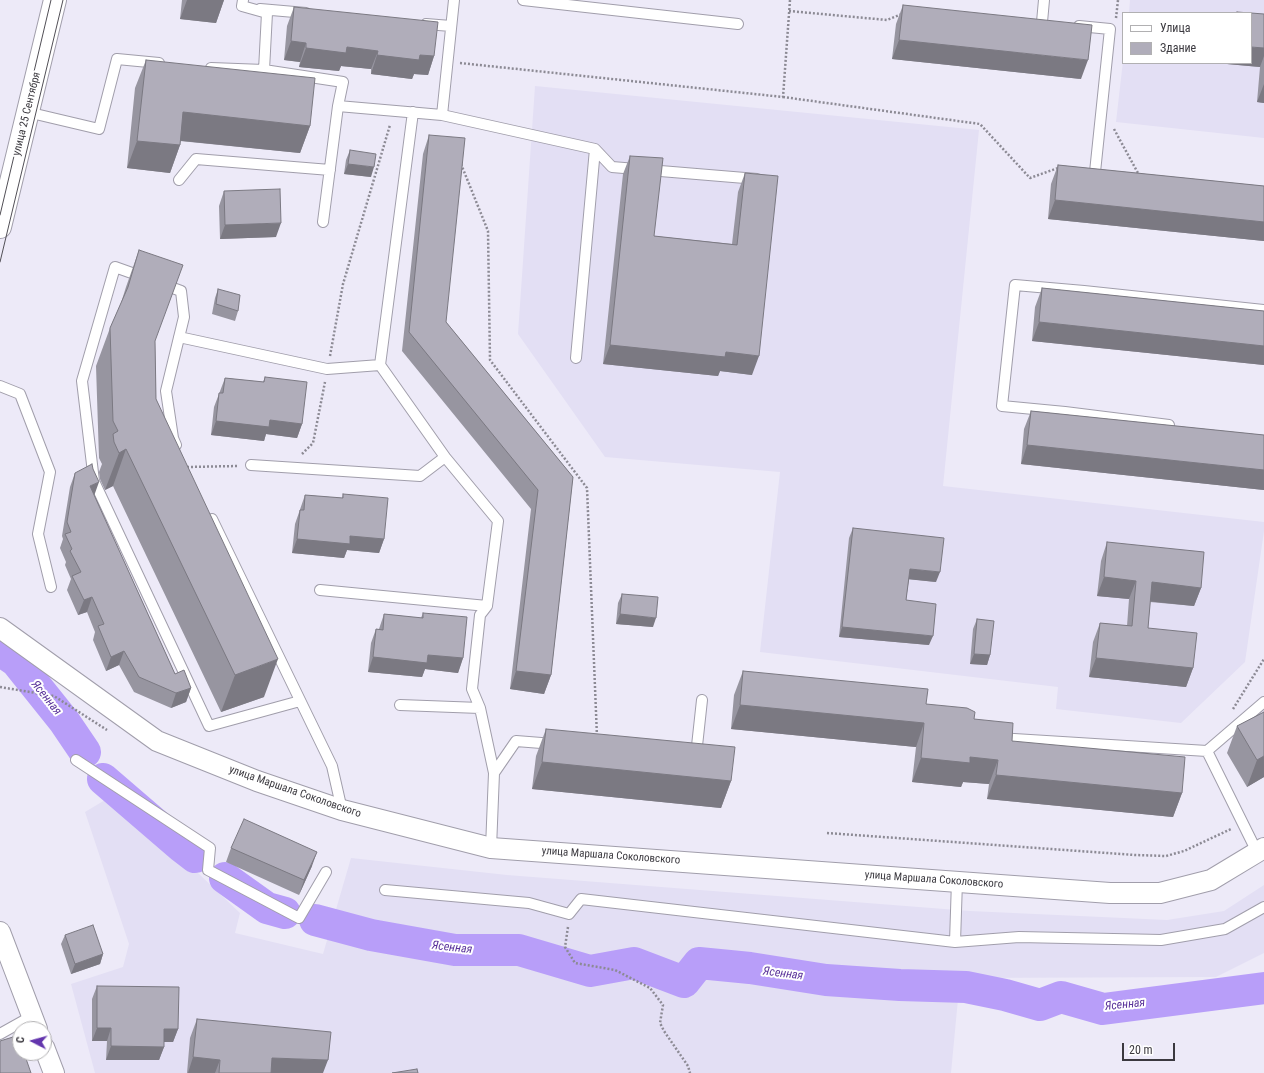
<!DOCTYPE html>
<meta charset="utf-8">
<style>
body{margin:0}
#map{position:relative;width:1264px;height:1073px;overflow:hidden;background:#edeaf8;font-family:"Roboto Condensed",sans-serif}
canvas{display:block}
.legend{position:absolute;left:1122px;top:12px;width:130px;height:52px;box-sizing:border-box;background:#fff;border:1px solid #b1b0b2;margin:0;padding:5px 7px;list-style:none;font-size:12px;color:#3b393f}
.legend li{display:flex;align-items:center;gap:8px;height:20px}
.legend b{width:20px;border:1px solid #b1b0b2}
.north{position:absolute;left:12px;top:1021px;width:40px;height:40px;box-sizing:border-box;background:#fff;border:1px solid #b1b0b2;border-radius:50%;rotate:276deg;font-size:11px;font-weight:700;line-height:16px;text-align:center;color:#3b393f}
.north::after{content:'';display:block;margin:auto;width:14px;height:18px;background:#6335ad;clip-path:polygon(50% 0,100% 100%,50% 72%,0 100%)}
.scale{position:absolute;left:1122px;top:1043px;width:53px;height:18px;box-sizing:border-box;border:2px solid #3b393f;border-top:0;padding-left:5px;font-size:12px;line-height:14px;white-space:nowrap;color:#3b393f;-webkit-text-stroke:3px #fff;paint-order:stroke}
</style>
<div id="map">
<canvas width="1264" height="1073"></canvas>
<ul class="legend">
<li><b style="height:5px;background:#fff"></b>Улица</li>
<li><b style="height:11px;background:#b0adba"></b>Здание</li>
</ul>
<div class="north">С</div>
<div class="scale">20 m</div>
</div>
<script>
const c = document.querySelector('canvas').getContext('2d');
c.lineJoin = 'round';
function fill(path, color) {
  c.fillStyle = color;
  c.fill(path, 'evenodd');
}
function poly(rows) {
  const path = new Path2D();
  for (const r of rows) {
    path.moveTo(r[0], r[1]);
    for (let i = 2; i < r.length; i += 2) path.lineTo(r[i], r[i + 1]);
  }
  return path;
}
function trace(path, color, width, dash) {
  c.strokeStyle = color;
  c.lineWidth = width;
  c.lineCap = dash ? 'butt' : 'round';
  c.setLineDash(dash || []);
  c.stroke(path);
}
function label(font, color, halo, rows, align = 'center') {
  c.font = font + ' "Roboto Condensed",sans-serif';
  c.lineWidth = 4;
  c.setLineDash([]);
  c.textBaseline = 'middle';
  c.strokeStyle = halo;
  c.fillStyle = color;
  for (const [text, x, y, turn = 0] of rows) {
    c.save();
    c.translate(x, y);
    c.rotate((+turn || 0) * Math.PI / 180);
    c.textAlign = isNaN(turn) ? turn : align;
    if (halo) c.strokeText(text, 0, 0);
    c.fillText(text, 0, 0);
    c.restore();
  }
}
const built = poly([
 [1130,0,1264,0,1264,138,1116,122,1123,61,1123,63,1251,63,1251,13,1129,13],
 [535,86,979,130,943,486,1264,522,1264,531,1245,662,1181,723,1056,709,1058,687,760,652,780,472,605,457,518,334],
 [115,794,240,913,235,933,323,954,351,858,507,875,970,911,1167,920,1224,911,1264,885,1264,953,1216,977,960,978,951,1073,95,1073,71,984,123,967,129,944,85,812]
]);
const river = poly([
 [0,650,16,661,64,721,85,752],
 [103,779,182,847,195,857],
 [225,878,267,908,285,913],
 [315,920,371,935,455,950,519,950,590,971,634,963,684,982,699,963,750,968,826,980,900,985,966,987,1005,995,1040,1005,1061,997,1103,1009,1264,988]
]);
const path = poly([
 [789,11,887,20,902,14],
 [1116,18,1118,0],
 [460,63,783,97,790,0],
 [783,97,980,124,1030,178,1058,168],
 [1114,129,1139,175],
 [461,164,488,231,490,360,587,488,597,737],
 [330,356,343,284,390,125],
 [302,454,313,443,325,382],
 [187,467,238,466],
 [0,687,54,696,107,730],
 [1233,709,1264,659],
 [827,833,1135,855,1166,856,1184,851,1231,829],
 [568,927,565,947,575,963,615,970,650,988,663,1005,660,1023,664,1031,688,1066,690,1073]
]);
const service = poly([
 [523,0,738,24],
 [260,9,306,13],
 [1042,22,1044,0],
 [426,24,451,26],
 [1079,26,1110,29,1095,172],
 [211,68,264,70,267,13,242,6,243,0],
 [264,70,343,82,338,106],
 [27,112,99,129,117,59,159,63],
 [413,112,380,365,445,457,498,521,487,606,480,615,472,689,480,708,494,773],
 [442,115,454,0],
 [179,180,196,159,330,170],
 [323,222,338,106,442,115,595,149,612,167,757,179],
 [143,277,115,267,82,381,94,481,209,726,300,701],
 [162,284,181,291,184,317,166,391,173,438,176,445],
 [179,337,327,369,380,365],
 [576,358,595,149],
 [0,386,20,394,50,472,38,534,51,587],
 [1169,425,1065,412,1002,406,1015,285,1084,291,1264,310],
 [251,465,420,476,445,457],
 [212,519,332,766,342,810],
 [320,590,487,606],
 [400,705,480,708],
 [998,738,1207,751,1264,702],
 [1207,751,1257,852],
 [694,755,696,755,702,700],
 [76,760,210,848,208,870,299,918,326,872],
 [491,848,494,773,516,741,554,744],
 [385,890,529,903,569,914,581,899,955,942,957,881],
 [955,942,1019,937,1161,940,1225,929,1264,907],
 [0,1034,32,1016]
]);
const minor = poly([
 [0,628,157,741,257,781,342,810,491,848,1110,893,1160,893,1211,880,1264,848],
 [0,932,37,1029],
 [44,1047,54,1073]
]);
const secondary = poly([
 [0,227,55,0]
]);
const tram = poly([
 [0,215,51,0],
 [0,262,63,0]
]);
const wall = poly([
 [182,0,224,0,216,23,180,19],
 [903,5,1081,79,892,59,896,24],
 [294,7,434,56,428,75,414,74,412,79,371,74,371,69,341,66,339,71,299,67,300,62,284,60,287,26],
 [1264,14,1264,103,1257,102,1260,67,1227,64,1227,63,1251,63],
 [146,60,310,126,300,153,180,141,180,145,170,173,127,168,135,88],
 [429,135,446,322,573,477,551,675,544,694,510,689,531,509,402,351,423,154],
 [350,150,371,177,344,174,346,160],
 [630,156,654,236,732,244,738,192,745,173,752,375,720,371,718,376,603,364,623,174],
 [1058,165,1264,186,1264,241,1048,219,1051,184],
 [224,191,276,237,220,239,219,206],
 [139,250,155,341,156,399,264,697,221,712,113,486,105,490,100,479,99,472,102,464,99,458,96,366,110,328,121,303,126,287],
 [1042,288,1264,311,1264,365,1032,341,1035,307],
 [218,289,238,311,235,321,212,314,215,298],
 [265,377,302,424,297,438,266,434,264,441,211,435,214,407,225,378,263,382],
 [1031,411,1264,435,1264,490,1021,464,1024,429],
 [75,473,94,495,175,674,191,688,186,702,171,708,134,692,119,665,106,671,93,640,95,632,87,612,78,615,67,590,71,579,65,565,66,562,60,548,63,539,62,536,70,487],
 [343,494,384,539,379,553,347,550,344,558,292,553,295,524,305,495,342,498],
 [853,528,936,582,909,579,906,600,929,645,839,637,849,538],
 [1107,542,1201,588,1194,606,1150,602,1148,628,1193,668,1186,687,1089,677,1093,642,1100,623,1127,626,1129,599,1097,596,1101,561],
 [622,594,653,627,616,624,618,603],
 [423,613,463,658,458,673,425,669,422,677,368,672,371,643,376,629,379,629,384,614,421,618],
 [977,619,990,655,987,665,970,664,973,629],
 [743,671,926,704,974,719,1012,741,1182,793,1173,817,987,799,989,784,963,782,961,787,912,782,916,747,731,729,734,695],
 [1264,712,1264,777,1247,787,1227,753,1237,726],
 [546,729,731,781,721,808,532,789,536,756],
 [231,848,312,866,299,895,226,862],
 [65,935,103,954,100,964,71,974,61,944],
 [97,986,178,1029,173,1042,164,1042,164,1047,159,1060,106,1060,107,1041,92,1041,92,999],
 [197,1019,323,1073,187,1073,190,1038]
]);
const shadedWall = poly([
 [187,0,224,0,216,23,180,19],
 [899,40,1088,60,1081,79,892,59],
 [291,41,306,43,300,62,284,60],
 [347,47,378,51,371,69,341,66,339,71,299,67,306,48],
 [1251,47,1264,48,1264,56,1260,67,1227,64,1227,63,1251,63],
 [377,55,420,55,434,56,428,75,414,74,412,79,371,74],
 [1264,84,1264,103,1257,102],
 [183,112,310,126,300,153,173,140],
 [137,141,180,145,170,173,127,168],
 [348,164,374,167,371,177,344,174],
 [1055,200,1264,222,1264,241,1048,219],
 [281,223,276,237,220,239,225,225],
 [1039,322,1264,346,1264,365,1032,341],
 [610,345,726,352,759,356,752,375,720,371,718,376,603,364],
 [270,420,302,424,297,438,266,434,264,441,211,435,216,421],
 [1027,445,1264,470,1264,490,1021,464],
 [126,449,113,486,105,490,119,453],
 [99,482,94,496,90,486],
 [350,536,384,539,379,553,347,550,344,558,292,553,297,539],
 [910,569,940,572,936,582,906,579],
 [1104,577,1136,581,1129,599,1097,596],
 [1152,582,1201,588,1194,606,1146,601],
 [92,597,87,612,78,615,84,600],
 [620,614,656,618,653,627,616,624],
 [842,627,933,636,929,645,839,637],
 [124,651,119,665,106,671,111,657],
 [974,654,990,655,987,665,970,664],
 [428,655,463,658,458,673,425,669,422,677,368,672,373,657],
 [1096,658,1193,668,1186,687,1089,677],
 [278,659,264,697,221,712,235,675],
 [516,671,551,675,544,694,510,689],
 [191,688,186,702,171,708,176,693],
 [740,705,924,723,916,747,731,729],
 [1264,756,1264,777,1247,787,1257,760],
 [970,757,998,760,989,784,963,782,961,787,912,782,921,758],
 [542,762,731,781,721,808,532,789],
 [996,775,1182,793,1173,817,987,799],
 [317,852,312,866,299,895,304,880],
 [103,954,100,964,71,974,75,964],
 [97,1028,111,1028,107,1041,92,1041],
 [164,1029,178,1029,173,1042,160,1042],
 [111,1046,164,1047,159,1060,106,1060],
 [193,1057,220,1060,215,1073,188,1073],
 [272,1058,328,1060,323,1073,267,1073]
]);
const building = poly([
 [903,5,1092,25,1088,60,899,40,903,5],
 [294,7,438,22,434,56,420,55,419,60,377,55,378,51,347,47,346,53,306,48,306,43,291,41,294,7],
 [1237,12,1250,13,1237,13,1237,12],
 [1251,13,1264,14,1264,48,1251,47,1251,13],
 [146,60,315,78,310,126,183,112,180,145,137,141,146,60],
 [429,135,465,138,446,322,573,477,551,675,516,671,538,490,409,332,429,135],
 [350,150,376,154,374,167,348,164,350,150],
 [630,156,663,158,654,236,737,245,745,173,778,176,759,356,726,352,725,357,610,345,630,156],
 [1058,165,1264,186,1264,222,1055,200,1058,165],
 [280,189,281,223,225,225,224,191,280,189],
 [139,250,183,265,155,341,156,399,278,659,235,675,126,449,119,453,114,442,113,434,118,431,113,421,110,328,128,287,139,250],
 [1042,288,1264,311,1264,346,1039,322,1042,288],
 [218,289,240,295,238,311,216,304,218,289],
 [265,377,307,382,302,424,270,420,269,427,216,421,219,393,223,393,225,378,264,382,265,377],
 [1031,411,1264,435,1264,470,1027,445,1031,411],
 [92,464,93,469,99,482,90,486,175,674,184,670,191,688,176,693,139,677,124,651,111,657,98,626,104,624,92,597,84,600,72,576,81,572,70,551,72,549,65,534,71,532,67,522,75,473,92,464],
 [343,494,388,498,384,539,350,536,350,544,297,539,300,510,304,510,305,495,343,498,343,494],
 [853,528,944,538,940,572,910,569,906,600,936,604,933,636,842,627,853,528],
 [1107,542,1204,552,1201,588,1152,582,1148,628,1197,633,1193,668,1096,658,1100,623,1132,626,1136,581,1104,577,1107,542],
 [622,594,658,597,656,618,620,614,622,594],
 [423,613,467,617,463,658,428,655,427,663,373,657,376,629,383,630,384,614,423,618,423,613],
 [977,619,994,621,990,655,974,654,977,619],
 [743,671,928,689,926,704,967,708,975,712,974,719,1013,723,1012,741,1185,757,1182,793,996,775,998,760,970,757,970,763,921,758,924,723,740,705,743,671],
 [1264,712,1264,756,1257,760,1237,726,1264,712],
 [546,729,735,747,731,781,542,762,546,729],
 [244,819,317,852,304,880,231,848,244,819],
 [93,925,103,954,75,964,65,935,93,925],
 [97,986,179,987,178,1029,164,1029,164,1047,111,1046,111,1028,97,1028,97,986],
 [197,1019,331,1032,328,1060,272,1058,271,1073,219,1073,220,1060,193,1057,197,1019],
 [13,1037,18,1049,20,1048,20,1053,24,1053,31,1073,0,1073,0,1041,13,1037],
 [417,1069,418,1073,392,1073,417,1069]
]);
const streetNames = [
 ["улица 25 Сентября",27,114,-76],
 ["улица Маршала Соколовского",295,792,19],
 ["улица Маршала Соколовского",611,856,4],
 ["улица Маршала Соколовского",934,880,4]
];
const waterNames = [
 ["Ясенная",46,698,51],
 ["Ясенная",452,948,6],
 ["Ясенная",783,974,7],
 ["Ясенная",1125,1005,-6]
];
fill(built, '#e3dff4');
trace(river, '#b89ef9', 32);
trace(service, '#a19eab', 12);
trace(minor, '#a19eab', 22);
trace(secondary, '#a19eab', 24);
trace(path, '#8c8a94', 2.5, [2, 2]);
trace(service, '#fff', 10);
trace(minor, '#fff', 20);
trace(secondary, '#fff', 22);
trace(tram, '#514f56', 1);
fill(wall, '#9795a0');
fill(shadedWall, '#7b7982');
fill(building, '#b0adba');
trace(building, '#7b7982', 1);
label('11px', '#3b393f', '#fff', streetNames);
label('italic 12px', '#5a339a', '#fff', waterNames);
</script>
